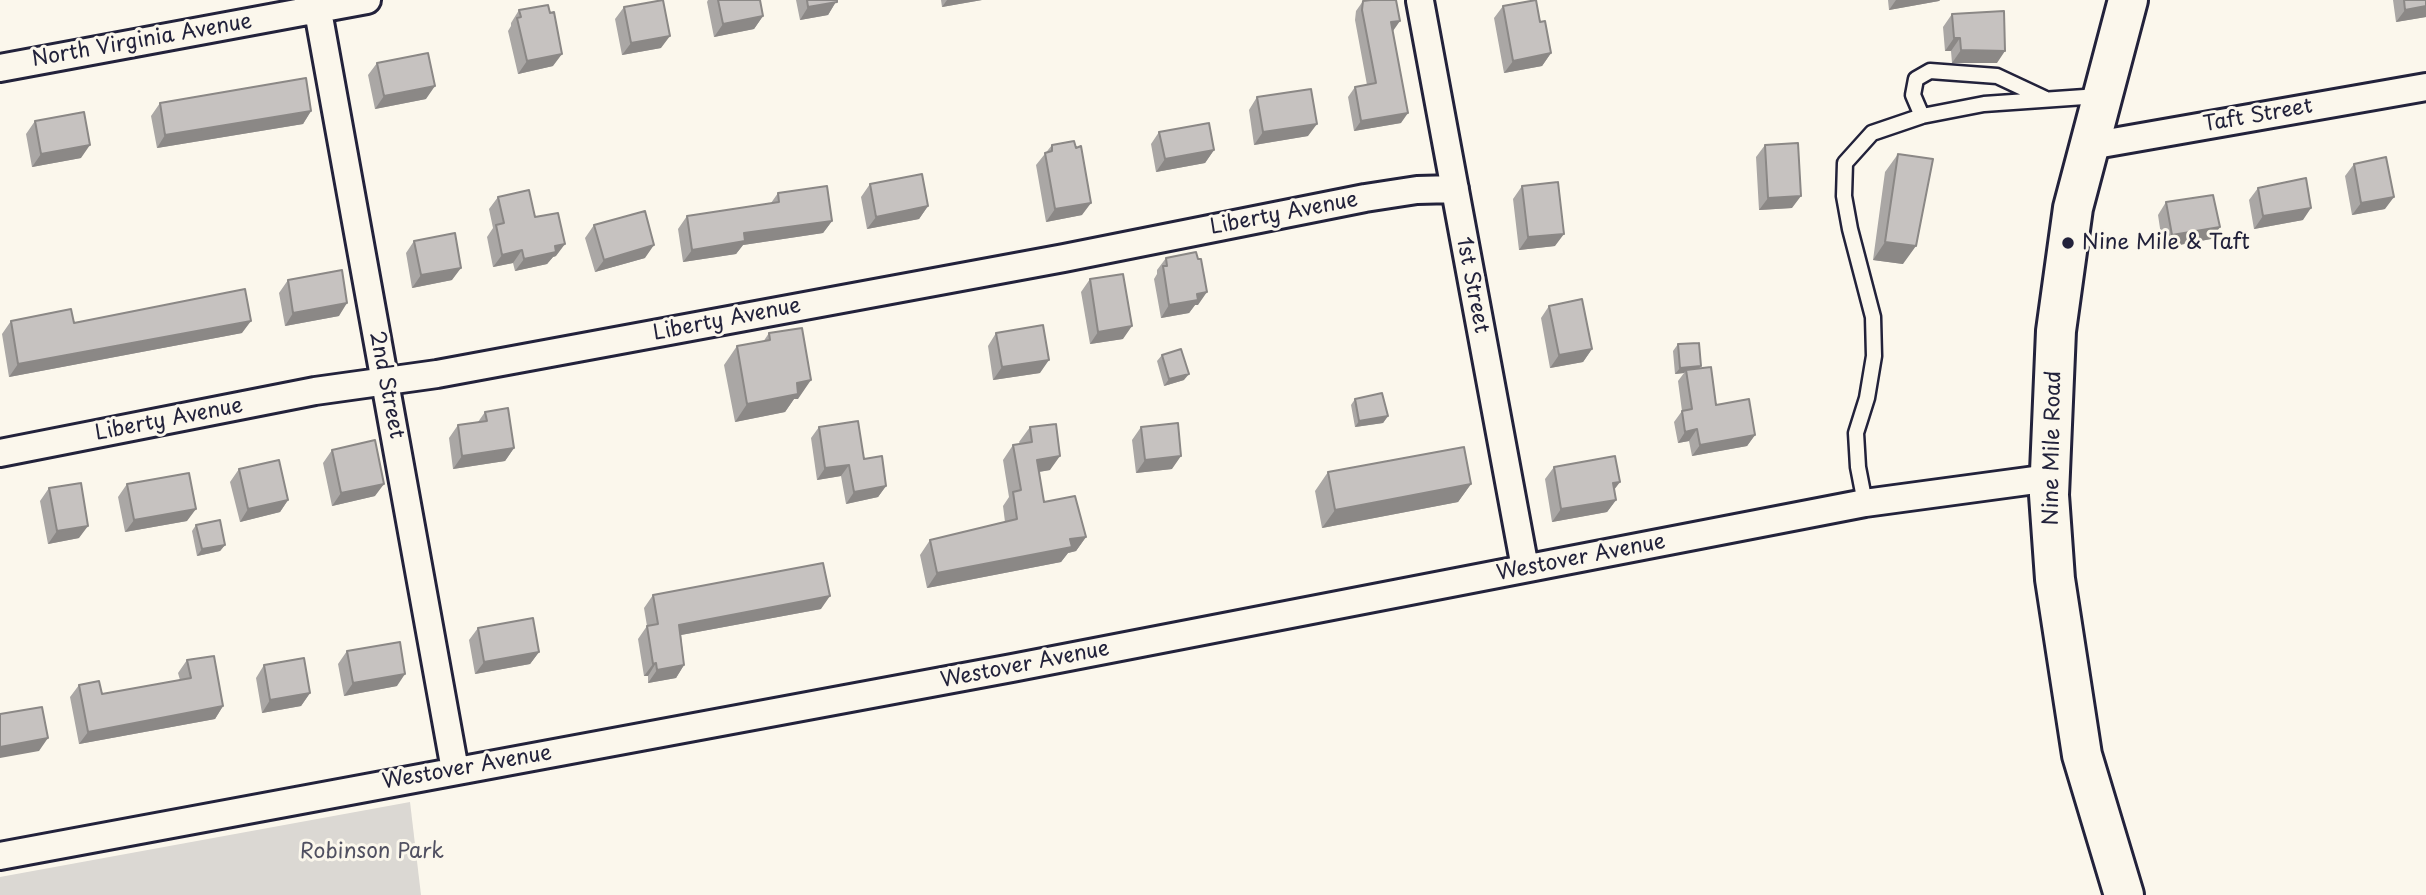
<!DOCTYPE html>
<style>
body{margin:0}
canvas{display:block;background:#fbf7ec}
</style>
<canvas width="2426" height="895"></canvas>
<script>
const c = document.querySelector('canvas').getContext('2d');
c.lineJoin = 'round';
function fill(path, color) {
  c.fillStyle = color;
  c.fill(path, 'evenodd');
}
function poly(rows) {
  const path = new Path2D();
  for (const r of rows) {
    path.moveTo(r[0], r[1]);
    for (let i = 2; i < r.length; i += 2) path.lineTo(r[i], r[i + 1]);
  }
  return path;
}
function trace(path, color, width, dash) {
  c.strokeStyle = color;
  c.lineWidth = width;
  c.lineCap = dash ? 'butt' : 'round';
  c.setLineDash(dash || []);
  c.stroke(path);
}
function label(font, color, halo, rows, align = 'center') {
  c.font = font + ' "Playpen Sans",sans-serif';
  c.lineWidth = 6;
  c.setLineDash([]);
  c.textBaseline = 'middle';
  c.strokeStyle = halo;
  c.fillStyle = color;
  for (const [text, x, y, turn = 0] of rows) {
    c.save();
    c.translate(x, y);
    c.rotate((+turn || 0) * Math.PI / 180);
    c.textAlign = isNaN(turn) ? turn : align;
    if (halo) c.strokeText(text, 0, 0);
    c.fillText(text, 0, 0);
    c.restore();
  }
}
const green = poly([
 [410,802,421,895,0,895,0,877]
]);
const lane = poly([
 [1922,116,1913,95,1916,79,1930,71,1997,76,2044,98],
 [1865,503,1858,467,1856,433,1867,398,1874,356,1873,317,1850,229,1844,196,1845,163,1872,133,1922,116,1984,104,2099,96]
]);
const street = poly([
 [316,0,455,770],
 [1420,1,1525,568],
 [0,68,367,0],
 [2090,146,2426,87],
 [0,453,315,391,437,374,1064,258,1365,198,1417,190,1455,189],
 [0,856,1012,668,1865,503,2050,478]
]);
const primary = poly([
 [2124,895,2082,755,2055,579,2049,495,2056,331,2073,208,2128,0]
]);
const wall = poly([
 [708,0,760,0,763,16,754,29,714,37,707,2],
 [796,0,837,0,828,15,800,20],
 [941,0,982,0,942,7],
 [1888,0,1940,0,1939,1,1889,10],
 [2393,0,2426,0,2426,17,2396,22],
 [1363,1,1392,31,1401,123,1354,131,1348,97,1355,87,1367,85,1355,20,1356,11],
 [1503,6,1540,22,1551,53,1542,66,1504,73,1494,18],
 [624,7,661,48,622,55,615,19],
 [519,10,553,66,518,74,508,31,511,26,511,23],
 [1952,14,1997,63,1952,63,1951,51,1945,51,1943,27],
 [377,63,426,99,375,109,368,75],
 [1257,97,1308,136,1254,145,1249,110],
 [160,103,311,111,303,124,157,148,151,116],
 [35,121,81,158,32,167,26,134],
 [1159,132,1214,150,1205,163,1156,172,1151,144],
 [1052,145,1082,215,1046,222,1036,165],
 [1765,145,1792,208,1759,210,1756,157],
 [1898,154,1903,264,1873,260,1885,172],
 [2354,164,2385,209,2352,215,2345,176],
 [870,184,928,206,919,219,867,229,861,197],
 [1522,186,1555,246,1519,250,1513,199],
 [2258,188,2303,220,2254,229,2249,200],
 [778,193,832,221,823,233,743,245,736,254,683,262,678,229,687,216,771,203],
 [498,197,535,217,556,256,553,257,547,264,515,271,513,263,493,267,487,237,493,228,489,209],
 [2166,202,2220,227,2211,239,2163,248,2158,215],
 [594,225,645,258,595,272,585,238],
 [414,241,452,280,412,288,406,253],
 [1166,258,1198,305,1195,305,1189,313,1161,318,1154,279,1157,274,1157,270],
 [1090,279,1123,339,1090,344,1081,292],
 [288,280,339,316,285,326,279,293],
 [1549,306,1592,349,1583,362,1550,368,1541,318],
 [11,321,74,323,242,333,9,377,2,334],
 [769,333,798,399,794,399,785,412,735,422,724,365,737,346,763,342],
 [996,333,1040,373,993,380,988,346],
 [1678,344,1701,366,1699,368,1716,405,1755,435,1747,446,1692,456,1689,441,1678,443,1674,422,1682,411,1678,381,1684,373,1675,374,1673,351],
 [1162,355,1184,380,1164,386,1157,361],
 [1355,399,1388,416,1383,423,1355,427,1351,405],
 [485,412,514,448,505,461,453,469,449,438,458,425,478,422],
 [819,427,864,459,886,486,878,497,846,504,841,476,817,480,811,438],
 [1030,427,1050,470,1039,472,1044,502,1086,537,1076,551,1068,553,1061,562,927,588,920,555,930,540,1005,522,1003,506,1009,497,1003,460,1013,445,1020,444,1019,442],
 [1141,427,1172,469,1136,473,1132,440],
 [332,450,375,496,332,506,323,463],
 [1554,467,1614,490,1616,500,1607,512,1552,522,1545,479],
 [239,469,288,500,280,512,240,522,230,482],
 [1328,472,1471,484,1458,502,1322,528,1315,491],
 [127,484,187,521,125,532,118,497],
 [49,488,79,538,48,544,40,501],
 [196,525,225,545,220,551,197,556,192,531],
 [653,595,821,609,681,635,684,665,676,678,648,683,648,676,644,676,638,639,647,626,644,608],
 [478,628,539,652,530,664,475,674,469,640],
 [347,651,397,686,344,696,338,664],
 [187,660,223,706,215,719,79,744,70,697,79,685,102,694,180,680,178,673],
 [264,665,310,693,301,706,262,713,256,678]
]);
const shadedWall = poly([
 [831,0,837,0,828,15,800,20,808,7],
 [947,0,982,0,942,7],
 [1896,0,1940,0,1939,1,1889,10],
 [2426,6,2426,17,2396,22,2405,10],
 [763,16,754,29,714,37,723,24],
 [1400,21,1393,31,1391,22],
 [670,36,661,48,622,55,631,43],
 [1954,38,1960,38,1951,51,1945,51],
 [1961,50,2005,51,1997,63,1952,63],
 [1551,53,1542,66,1504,73,1513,61],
 [562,54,553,66,518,74,527,61],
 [435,86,426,99,375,109,384,96],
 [311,111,303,124,157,148,165,135],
 [1408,113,1401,123,1354,131,1361,121],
 [1317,124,1308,136,1254,145,1263,132],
 [90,145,81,158,32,167,41,154],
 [1214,150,1205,163,1156,172,1165,159],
 [1801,196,1792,208,1759,210,1768,198],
 [2394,197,2385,209,2352,215,2361,203],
 [1091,203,1082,215,1046,222,1055,209],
 [928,206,919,219,867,229,876,217],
 [2311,208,2303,220,2254,229,2263,216],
 [832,221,823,233,743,245,736,254,683,262,692,250,744,233],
 [2220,227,2211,239,2163,248,2172,235],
 [1564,234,1555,246,1519,250,1528,237],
 [1885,242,1916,246,1903,264,1873,260],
 [565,244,556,256,553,257,547,264,515,271,524,259,555,246],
 [654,245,645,258,595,272,604,260],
 [522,250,513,263,493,267,502,255],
 [461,268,452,280,412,288,421,275],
 [1207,292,1198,305,1195,305,1189,313,1161,318,1169,305,1197,294],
 [347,303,339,316,285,326,293,313],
 [251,321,242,333,9,377,18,364],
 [1132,326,1123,339,1090,344,1098,332],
 [1592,349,1583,362,1550,368,1559,355],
 [1049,360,1040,373,993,380,1002,367],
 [1701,366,1696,372,1686,370,1684,373,1675,374,1680,368],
 [1189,374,1184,380,1164,386,1169,379],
 [811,380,798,399,794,399,785,412,735,422,747,404,797,383],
 [1388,416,1383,423,1355,427,1359,421],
 [1697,429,1689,441,1678,443,1685,432],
 [1755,435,1747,446,1692,456,1700,445],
 [514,448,505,461,453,469,462,456],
 [1060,456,1050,470,1026,474,1037,460],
 [1181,456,1172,469,1136,473,1145,460],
 [849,465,841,476,817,480,825,468],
 [1620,482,1611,494,1613,483],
 [384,484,375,496,332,506,341,493],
 [1471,484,1458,502,1322,528,1335,510],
 [886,486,878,497,846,504,854,492],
 [288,500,280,512,240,522,248,509],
 [1616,500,1607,512,1552,522,1561,509],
 [196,509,187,521,125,532,134,520],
 [88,526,79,538,48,544,57,531],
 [1086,537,1076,551,1068,553,1061,562,927,588,937,573,1070,539],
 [225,545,220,551,197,556,202,549],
 [830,596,821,609,670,637,679,625],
 [539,652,530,664,475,674,484,662],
 [656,663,648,676,644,676,653,664],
 [684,665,676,678,648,683,657,670],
 [405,674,397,686,344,696,353,683],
 [310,693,301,706,262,713,270,700],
 [223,706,215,719,79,744,88,732],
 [48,738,39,751,0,758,0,747]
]);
const building = poly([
 [663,0,670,36,631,43,624,7,663,0],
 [718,0,760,0,763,16,723,24,718,0],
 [807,0,837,0,837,2,808,7,807,0],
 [1371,0,1396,0,1400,21,1391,22,1408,113,1361,121,1355,87,1376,83,1362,10,1363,1,1371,0],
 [1536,0,1540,22,1545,21,1551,53,1513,61,1503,6,1536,0],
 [2404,0,2426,0,2426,6,2405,10,2404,0],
 [548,5,550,13,554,12,562,54,527,61,517,18,521,17,519,10,548,5],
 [2004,11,2005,51,1961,50,1960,38,1954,38,1952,14,2004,11],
 [428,53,435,86,384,96,377,63,428,53],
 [306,78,311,111,165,135,160,103,306,78],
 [1311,89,1317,124,1263,132,1257,97,1311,89],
 [84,112,90,145,41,154,35,121,84,112],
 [1209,123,1214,150,1165,159,1159,132,1209,123],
 [1074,141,1076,148,1081,146,1091,203,1055,209,1045,153,1052,151,1052,145,1074,141],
 [1798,143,1801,196,1768,198,1765,145,1798,143],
 [1898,154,1933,159,1916,246,1885,242,1898,154],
 [2386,157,2394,197,2361,203,2354,164,2386,157],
 [922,174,928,206,876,217,870,184,922,174],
 [2306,178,2311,208,2263,216,2258,188,2306,178],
 [1558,182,1564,234,1528,237,1522,186,1558,182],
 [827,186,832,221,744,233,745,241,692,250,687,216,779,202,778,193,827,186],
 [529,190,535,217,558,213,565,244,555,246,556,252,524,259,522,250,502,255,496,225,504,223,498,197,529,190],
 [2213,195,2220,227,2172,235,2166,202,2213,195],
 [645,211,654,245,604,260,594,225,645,211],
 [455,233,461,268,421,275,414,241,455,233],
 [1196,252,1198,259,1201,259,1207,292,1197,294,1198,300,1169,305,1163,266,1167,266,1166,258,1196,252],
 [342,270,347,303,293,313,288,280,342,270],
 [1123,274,1132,326,1098,332,1090,279,1123,274],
 [245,289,251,321,18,364,11,321,71,309,74,323,245,289],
 [1582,299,1592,349,1559,355,1549,306,1582,299],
 [1043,325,1049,360,1002,367,996,333,1043,325],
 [802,328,811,380,797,383,798,394,747,404,737,346,770,340,769,333,802,328],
 [1699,343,1701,366,1680,368,1678,344,1699,343],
 [1181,349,1189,374,1169,379,1162,355,1181,349],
 [1711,367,1716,405,1749,399,1755,435,1700,445,1697,429,1685,432,1682,411,1692,409,1686,370,1711,367],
 [1382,393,1388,416,1359,421,1355,399,1382,393],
 [508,408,514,448,462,456,458,425,487,421,485,412,508,408],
 [858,421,864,459,882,456,886,486,854,492,849,465,825,468,819,427,858,421],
 [1178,423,1181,456,1145,460,1141,427,1178,423],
 [1056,424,1060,456,1037,460,1044,502,1075,496,1086,537,1070,539,1072,547,937,573,930,540,1017,519,1013,492,1021,490,1013,445,1032,442,1030,427,1056,424],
 [375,440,384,484,341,493,332,450,375,440],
 [1464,447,1471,484,1335,510,1328,472,1464,447],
 [1615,456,1620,482,1613,483,1616,500,1561,509,1554,467,1615,456],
 [279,460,288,500,248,509,239,469,279,460],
 [189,473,196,509,134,520,127,484,189,473],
 [81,483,88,526,57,531,49,488,81,483],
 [220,520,225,545,202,549,196,525,220,520],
 [823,563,830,596,679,625,684,665,657,670,656,663,653,664,647,626,658,624,653,595,823,563],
 [533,618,539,652,484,662,478,628,533,618],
 [400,642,405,674,353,683,347,651,400,642],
 [214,656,223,706,88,732,79,685,99,681,102,694,191,678,187,660,214,656],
 [304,658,310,693,270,700,264,665,304,658],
 [42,707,48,738,0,747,0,714,42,707]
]);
const markers = [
 [2068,243,7,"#22223b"]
];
const streetNames = [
 ["North Virginia Avenue",142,41,-10],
 ["Taft Street",2258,116,-10],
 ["Liberty Avenue",1284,214,-11],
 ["1st Street",1472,285,79],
 ["Liberty Avenue",727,320,-11],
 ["2nd Street",386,385,79],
 ["Liberty Avenue",169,420,-11],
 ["Nine Mile Road",2053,448,-89],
 ["Westover Avenue",1581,558,-11],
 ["Westover Avenue",1025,665,-11],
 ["Westover Avenue",467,768,-10]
];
const poiNames = [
 ["Nine Mile & Taft",2082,243]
];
const parkNames = [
 ["Robinson Park",372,852]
];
fill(green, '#dbd8d3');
trace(lane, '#22223b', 19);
trace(street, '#22223b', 32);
trace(primary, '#22223b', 44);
trace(lane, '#fbf7ec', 14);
trace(street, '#fbf7ec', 26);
trace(primary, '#fbf7ec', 38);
fill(wall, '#aaa7a5');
fill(shadedWall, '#8b8886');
fill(building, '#c6c2c0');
trace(building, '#8b8886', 2);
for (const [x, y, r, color] of markers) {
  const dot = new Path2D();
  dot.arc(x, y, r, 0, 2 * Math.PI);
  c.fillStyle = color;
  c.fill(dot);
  trace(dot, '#fbf7ec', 2.5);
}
label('21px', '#22223b', '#fbf7ec', streetNames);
label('21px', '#22223b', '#fbf7ec', poiNames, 'left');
label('21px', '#505061', '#fbf7ec', parkNames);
</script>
